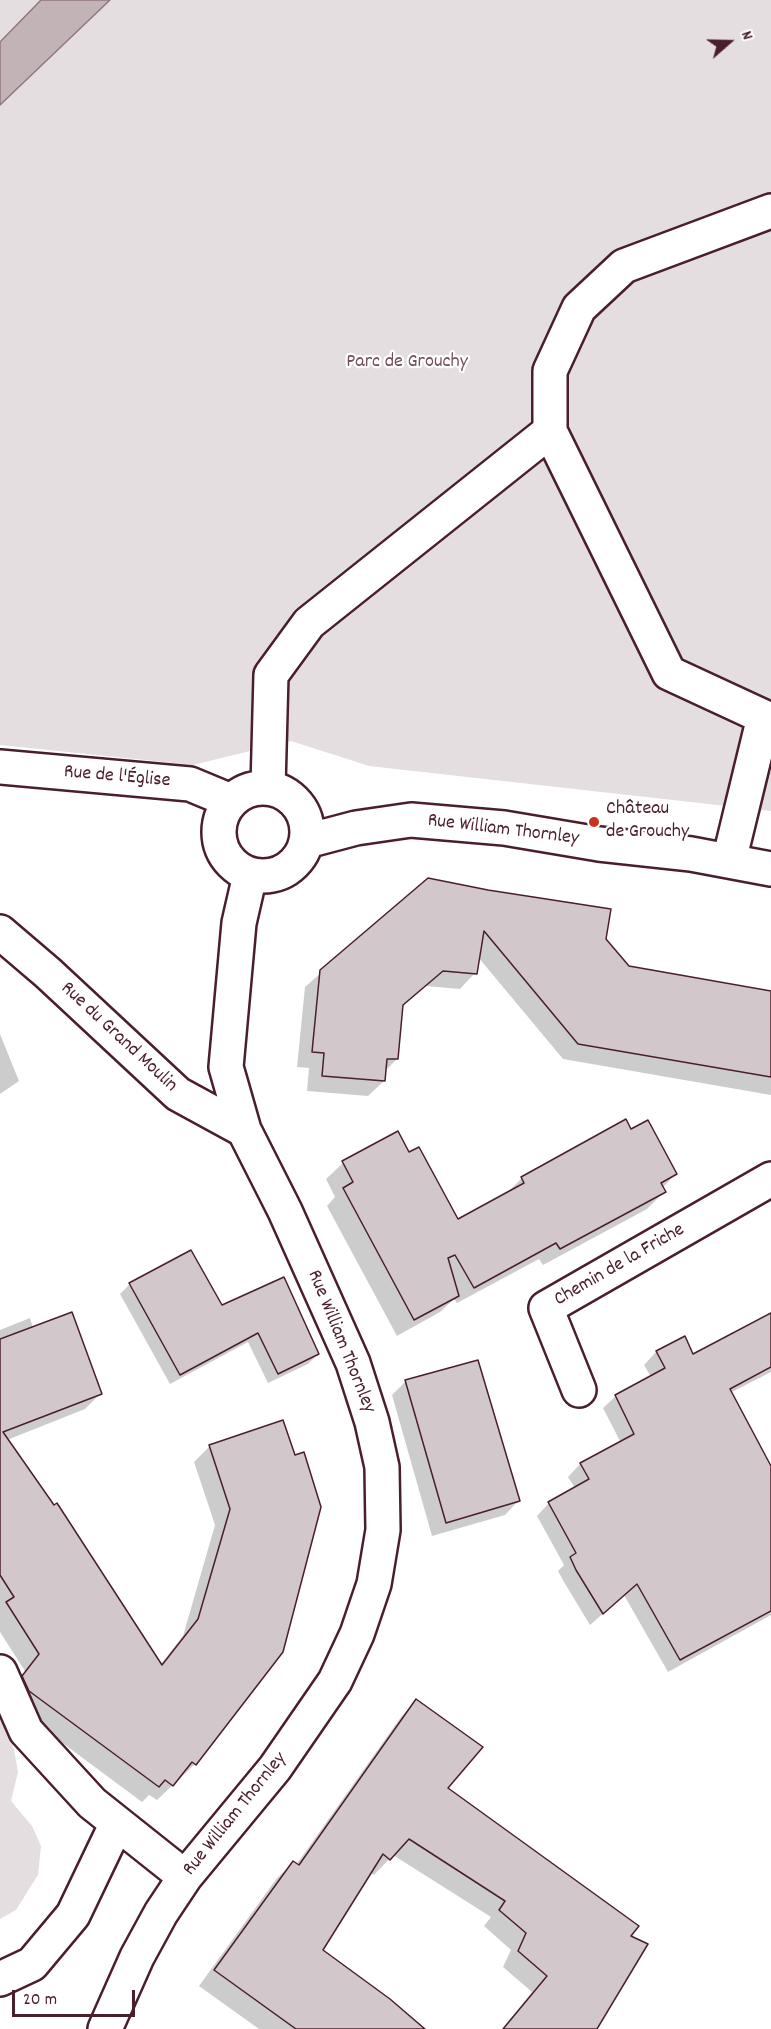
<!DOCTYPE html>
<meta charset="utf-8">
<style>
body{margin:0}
#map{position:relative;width:771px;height:2029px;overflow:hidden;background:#fff;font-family:Dekko,sans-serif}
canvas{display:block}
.north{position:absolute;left:699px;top:12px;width:60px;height:60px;-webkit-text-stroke:4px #fff;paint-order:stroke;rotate:70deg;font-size:16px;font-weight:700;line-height:24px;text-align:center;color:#4a1f2b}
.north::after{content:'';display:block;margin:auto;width:21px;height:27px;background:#4a1f2b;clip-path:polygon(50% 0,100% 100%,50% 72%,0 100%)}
.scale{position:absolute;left:12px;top:1990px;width:123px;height:27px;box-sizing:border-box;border:3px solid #4a1f2b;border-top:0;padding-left:8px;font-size:18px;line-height:21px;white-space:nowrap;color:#4a1f2b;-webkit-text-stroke:4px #fff;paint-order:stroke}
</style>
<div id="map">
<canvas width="771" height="2029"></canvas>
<div class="north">N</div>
<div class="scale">20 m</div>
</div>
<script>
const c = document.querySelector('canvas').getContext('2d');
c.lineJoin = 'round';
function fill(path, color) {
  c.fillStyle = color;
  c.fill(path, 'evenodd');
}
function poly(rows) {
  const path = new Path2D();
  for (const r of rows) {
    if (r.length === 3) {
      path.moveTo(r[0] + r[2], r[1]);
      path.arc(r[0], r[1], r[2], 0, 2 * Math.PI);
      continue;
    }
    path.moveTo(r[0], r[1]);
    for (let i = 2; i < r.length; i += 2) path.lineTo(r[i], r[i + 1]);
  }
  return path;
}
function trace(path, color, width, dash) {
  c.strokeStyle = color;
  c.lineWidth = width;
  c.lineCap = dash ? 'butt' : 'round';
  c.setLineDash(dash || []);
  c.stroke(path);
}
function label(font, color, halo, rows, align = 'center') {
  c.font = font + ' Dekko,sans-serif';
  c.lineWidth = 4.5;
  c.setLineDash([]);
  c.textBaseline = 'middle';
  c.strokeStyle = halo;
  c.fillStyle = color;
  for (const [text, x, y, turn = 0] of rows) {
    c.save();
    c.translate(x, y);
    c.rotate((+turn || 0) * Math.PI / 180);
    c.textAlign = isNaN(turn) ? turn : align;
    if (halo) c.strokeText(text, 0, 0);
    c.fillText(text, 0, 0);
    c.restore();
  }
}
const green = poly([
 [0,0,771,0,771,811,369,766,291,741,193,765,0,745],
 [0,1713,14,1749,18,1772,11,1801,32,1826,41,1846,38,1875,16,1910,0,1919]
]);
const water = poly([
 [41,0,110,0,0,105,0,42,41,0]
]);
const shadow = poly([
 [428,879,604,940,628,968,771,993,771,1095,563,1059,478,957,475,973,460,989,426,986,402,1007,397,1059,385,1071,384,1081,368,1096,307,1091,309,1068,297,1067,305,987],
 [0,1034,19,1081,0,1094],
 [631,1131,676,1174,662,1188,664,1192,647,1209,543,1265,539,1259,457,1303,454,1299,440,1312,397,1336,327,1206,335,1197,326,1179,343,1163,408,1154,457,1221,504,1196,522,1178],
 [130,1284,221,1307,318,1354,308,1364,268,1383,248,1342,170,1384,120,1294],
 [771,1315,771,1372,730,1393,771,1469,771,1615,668,1672,624,1595,590,1625,564,1582,558,1571,564,1565,537,1516,549,1503,575,1488,568,1477,580,1464,621,1443,603,1408,616,1396,651,1377,644,1365,656,1352,684,1338,692,1356],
 [30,1318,33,1328,100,1394,85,1409,7,1440,160,1665,183,1636,215,1525,194,1462,210,1446,282,1422,195,1764,157,1800,149,1795,142,1802,14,1707,8,1693,25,1671,0,1632,0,1330],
 [406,1381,518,1501,505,1515,432,1536,392,1395],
 [416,1701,446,1789,629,1936,595,2029,502,2029,532,1992,503,1967,511,1950,484,1926,491,1917,393,1855,374,1875,370,1872,321,1950,423,2029,259,2029,199,1986,277,1878,293,1863,296,1865,401,1717]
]);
const building = poly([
 [428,878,488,890,611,909,606,939,629,966,771,991,771,1077,578,1044,484,931,477,974,443,971,403,1005,398,1059,387,1059,385,1081,322,1076,324,1053,312,1052,320,970,428,878],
 [626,1119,631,1129,648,1120,677,1174,661,1183,666,1192,560,1249,556,1243,474,1288,455,1255,448,1258,459,1296,414,1320,343,1188,353,1182,342,1161,398,1131,409,1152,419,1147,458,1219,524,1183,521,1177,626,1119],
 [191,1250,222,1305,284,1277,319,1354,278,1374,258,1333,180,1375,129,1283,191,1250],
 [72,1312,102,1394,3,1432,54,1505,57,1503,162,1665,198,1619,230,1509,209,1445,283,1420,295,1455,304,1452,321,1507,283,1652,196,1765,192,1762,173,1786,165,1780,159,1787,29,1691,22,1676,39,1654,6,1602,14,1597,0,1575,0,1339,72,1312],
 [771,1313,771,1367,730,1389,771,1466,771,1611,680,1660,637,1584,603,1614,576,1570,570,1557,576,1553,548,1502,589,1479,580,1463,634,1434,615,1395,665,1368,656,1351,685,1336,693,1354,771,1313],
 [478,1360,520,1501,446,1523,405,1380,478,1360],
 [416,1699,483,1747,448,1788,639,1926,631,1936,648,1944,597,2029,503,2029,547,1976,518,1951,526,1933,499,1910,505,1901,409,1839,390,1860,383,1854,323,1950,390,1999,425,2029,296,2029,214,1970,293,1861,299,1865,416,1699]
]);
const minor = poly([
 [550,431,669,673,764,717,729,861],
 [0,767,190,784,231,801],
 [268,787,271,675,309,623,550,431,550,371,579,308,624,266,771,211],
 [263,832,44],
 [307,841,356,828,411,820,504,828,599,844,691,854,771,869],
 [0,932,48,973,178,1094,244,1130],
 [579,1390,546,1308,771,1179],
 [0,1672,26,1731,92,1803,185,1877],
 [0,1979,32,1964,73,1915,117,1823],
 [105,2029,137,1957,161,1913,185,1877,275,1768,335,1681,357,1634,374,1584,383,1530,382,1467,372,1422,353,1363,285,1211,244,1130,226,1067,239,923,250,875]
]);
const markers = [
 [594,822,6,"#c8321e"]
];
const parkNames = [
 ["Parc de Grouchy",407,363]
];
const streetNames = [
 ["Rue de l'Église",117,778,5],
 ["Rue William Thornley",503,831,7],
 ["Rue du Grand Moulin",118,1038,43],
 ["Chemin de la Friche",620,1266,-30],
 ["Rue William Thornley",340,1342,68],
 ["Rue William Thornley",236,1815,-51]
];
const poiNames = [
 ["Château",606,810],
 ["de Grouchy",606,833]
];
fill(green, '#e5dee0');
fill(water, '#c1b3b6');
trace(water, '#91787e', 1.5);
fill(shadow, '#0003');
fill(building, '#d2c7cb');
trace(building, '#4a1f2b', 1.5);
trace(minor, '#4a1f2b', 38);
trace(minor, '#fff', 33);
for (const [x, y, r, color] of markers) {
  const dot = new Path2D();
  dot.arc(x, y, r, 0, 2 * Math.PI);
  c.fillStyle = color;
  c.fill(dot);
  trace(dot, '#fff', 2);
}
label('20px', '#714f58', '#fff', parkNames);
label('20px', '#4a1f2b', '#fff', streetNames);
label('20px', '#4a1f2b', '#fff', poiNames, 'left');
</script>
